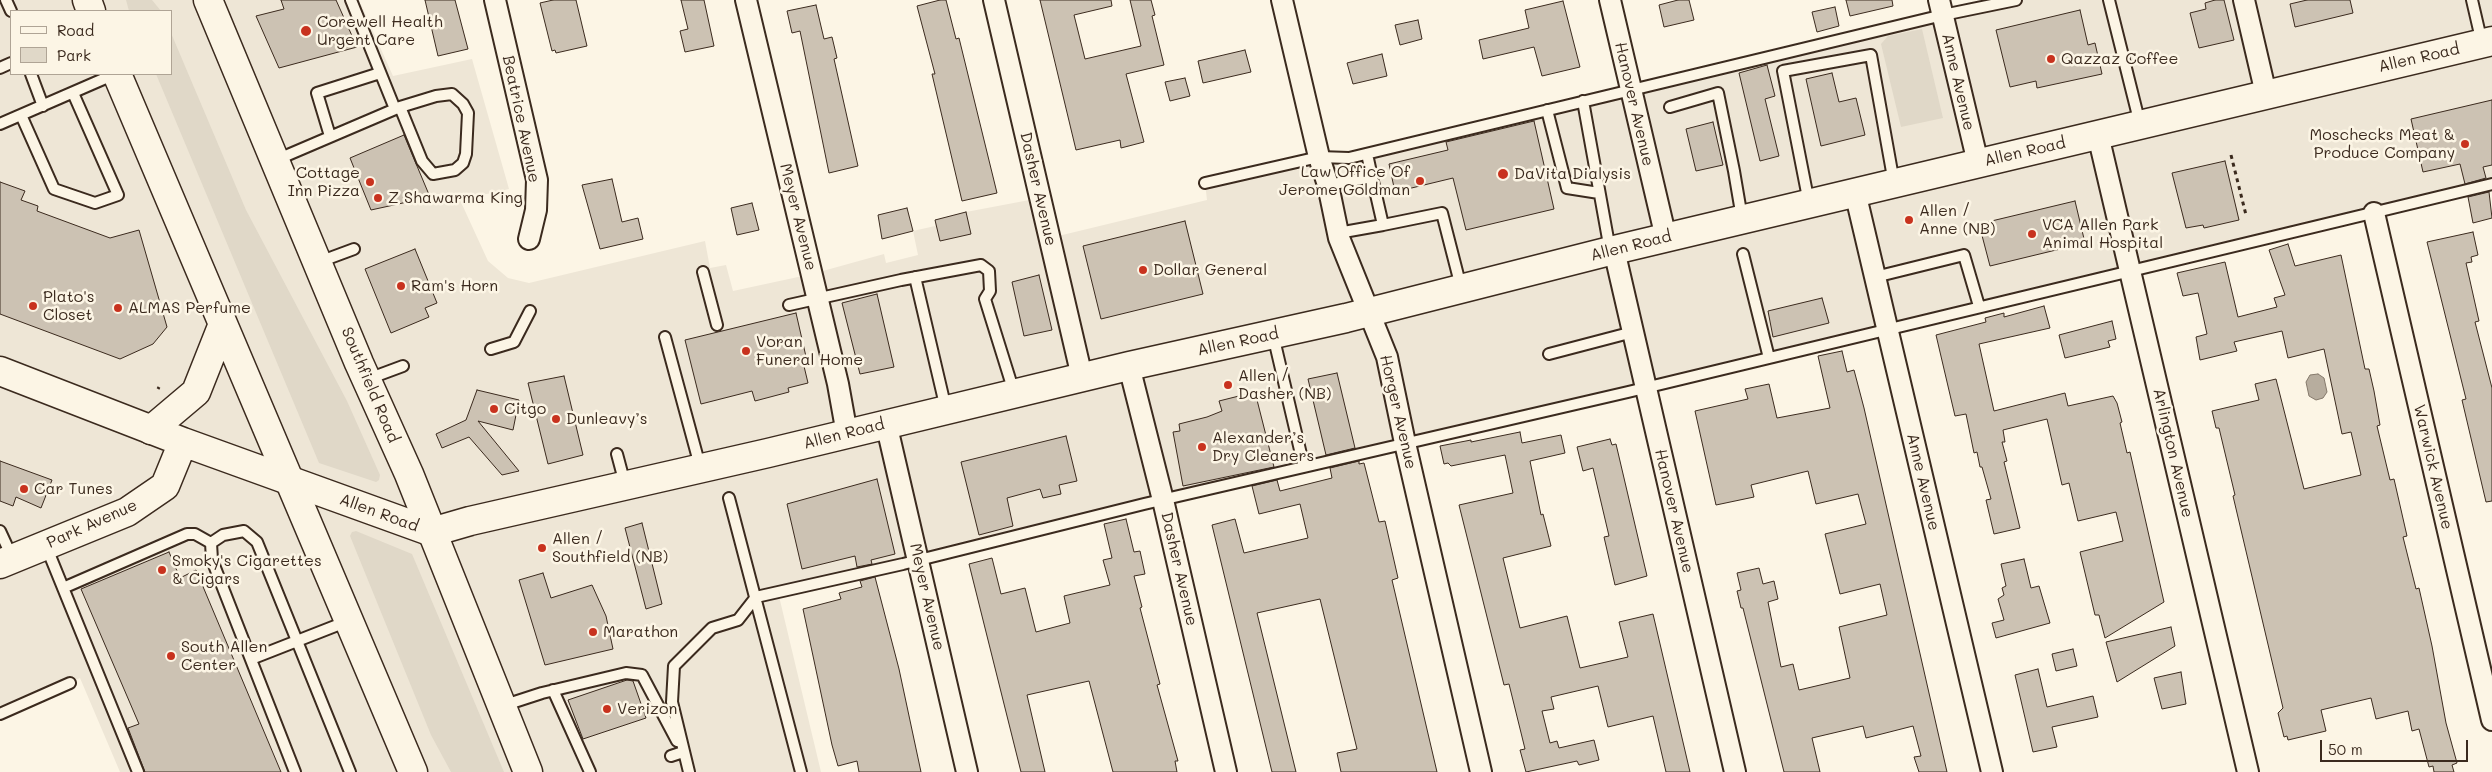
<!DOCTYPE html>
<meta charset="utf-8">
<style>
body{margin:0}
#map{position:relative;width:2492px;height:772px;overflow:hidden;background:#fcf5e5;font-family:Mali,sans-serif}
canvas{display:block}
.legend{position:absolute;left:10px;top:10px;width:162px;height:65px;box-sizing:border-box;background:#fcf5e5;border:1px solid #afa495;margin:0;padding:6px 9px;list-style:none;font-size:15px;color:#3b2a1e}
.legend li{display:flex;align-items:center;gap:10px;height:25px}
.legend b{width:25px;border:1px solid #afa495}
.scale{position:absolute;left:2320px;top:740px;width:148px;height:22px;box-sizing:border-box;border:2px solid #3b2a1e;border-top:0;padding-left:6px;font-size:15px;line-height:18px;white-space:nowrap;color:#3b2a1e;-webkit-text-stroke:4px #fcf5e5;paint-order:stroke}
</style>
<div id="map">
<canvas width="2492" height="772"></canvas>
<ul class="legend">
<li><b style="height:6px;background:#fcf5e5"></b>Road</li>
<li><b style="height:14px;background:#e0d8c8"></b>Park</li>
</ul>
<div class="scale">50 m</div>
</div>
<script>
const c = document.querySelector('canvas').getContext('2d');
c.lineJoin = 'round';
function fill(path, color) {
  c.fillStyle = color;
  c.fill(path, 'evenodd');
}
function poly(rows) {
  const path = new Path2D();
  for (const r of rows) {
    path.moveTo(r[0], r[1]);
    for (let i = 2; i < r.length; i += 2) path.lineTo(r[i], r[i + 1]);
  }
  return path;
}
function trace(path, color, width, dash) {
  c.strokeStyle = color;
  c.lineWidth = width;
  c.lineCap = dash ? 'butt' : 'round';
  c.setLineDash(dash || []);
  c.stroke(path);
}
function label(font, color, halo, rows, align = 'center') {
  c.font = font + ' Mali,sans-serif';
  c.lineWidth = 5;
  c.setLineDash([]);
  c.textBaseline = 'middle';
  c.strokeStyle = halo;
  c.fillStyle = color;
  for (const [text, x, y, turn = 0] of rows) {
    c.save();
    c.translate(x, y);
    c.rotate((+turn || 0) * Math.PI / 180);
    c.textAlign = isNaN(turn) ? turn : align;
    if (halo) c.strokeText(text, 0, 0);
    c.fillText(text, 0, 0);
    c.restore();
  }
}
const built = poly([
 [0,0,359,0,393,76,472,59,509,189,460,200,488,261,508,278,529,283,705,241,710,268,726,265,733,291,812,274,884,254,886,263,918,255,913,231,935,226,935,220,966,212,1040,198,1050,238,1207,200,1205,183,1319,157,1349,158,2016,0,2492,0,2492,184,778,592,821,772,120,772,80,678,0,714],
 [11,11,171,11,171,74,11,74]
]);
const green = poly([
 [126,0,152,0,161,11,129,11],
 [1922,29,1943,118,1901,127,1881,44,1888,36],
 [171,33,246,210,347,401,380,475,379,480,376,482,319,463,156,74,171,74],
 [356,531,412,554,504,772,451,772,431,735,350,536,352,532]
]);
const water = poly([
 [2318,374,2324,378,2327,392,2323,398,2316,400,2309,396,2306,382,2310,375,2318,374]
]);
const building = poly([
 [281,0,336,0,357,47,279,68,256,16,284,9,281,0],
 [425,0,455,0,468,49,438,56,425,0],
 [553,0,576,0,587,46,556,53,555,50,552,51,540,3,553,0],
 [681,0,704,0,714,46,685,52,680,31,688,29,681,0],
 [940,0,946,0,956,39,959,38,997,193,962,201,932,74,935,74,917,6,940,0],
 [1040,0,1111,0,1112,6,1074,15,1085,59,1141,46,1130,0,1151,0,1155,15,1152,16,1164,65,1126,74,1144,142,1121,148,1120,140,1076,150,1040,0],
 [1678,0,1689,0,1694,20,1664,27,1659,5,1678,0],
 [1846,0,1892,0,1893,6,1850,16,1846,0],
 [2215,0,2224,0,2234,40,2199,48,2190,13,2206,9,2205,3,2215,0],
 [2307,0,2350,0,2353,13,2295,27,2290,4,2307,0],
 [1563,1,1580,67,1542,76,1534,47,1483,59,1479,40,1529,28,1525,10,1563,1],
 [816,5,824,39,832,37,837,58,834,59,858,166,829,173,800,31,792,33,787,11,816,5],
 [1835,7,1839,26,1817,32,1812,12,1835,7],
 [2080,10,2088,45,2095,43,2102,74,2037,88,2036,81,2010,87,1996,30,2080,10],
 [1418,20,1422,39,1400,45,1395,25,1418,20],
 [1245,50,1251,72,1203,83,1198,61,1245,50],
 [1382,54,1387,76,1353,84,1347,63,1382,54],
 [1767,65,1775,96,1765,99,1779,156,1760,161,1739,73,1767,65],
 [1832,73,1839,102,1856,98,1865,135,1821,146,1806,79,1832,73],
 [1185,78,1190,96,1170,101,1165,82,1185,78],
 [2492,100,2492,165,2483,167,2486,178,2465,184,2460,164,2423,172,2411,119,2492,100],
 [1534,121,1554,209,1466,230,1453,178,1395,192,1389,164,1448,150,1446,142,1534,121],
 [1713,122,1723,165,1696,171,1686,129,1713,122],
 [404,135,430,197,371,210,350,158,404,135],
 [2225,161,2239,220,2204,228,2203,225,2186,228,2172,173,2225,161],
 [612,179,622,222,638,218,643,239,600,249,582,185,612,179],
 [0,182,25,191,21,200,38,206,37,211,110,238,139,230,167,327,153,344,120,359,0,314,0,182],
 [2489,192,2492,218,2473,223,2468,197,2489,192],
 [2075,201,2085,243,1990,266,1979,224,2075,201],
 [752,203,759,230,737,235,731,208,752,203],
 [907,208,913,231,882,239,878,215,907,208],
 [966,212,971,234,940,241,935,220,966,212],
 [1185,221,1203,294,1101,319,1083,246,1185,221],
 [2473,232,2478,255,2471,257,2472,262,2466,263,2479,321,2475,322,2492,388,2492,501,2486,502,2462,400,2466,399,2427,242,2473,232],
 [2288,244,2295,266,2341,255,2365,369,2369,369,2374,391,2380,425,2377,426,2390,480,2394,479,2407,536,2403,537,2416,589,2419,588,2432,646,2446,723,2457,763,2452,765,2454,772,2434,772,2433,766,2429,767,2419,729,2412,731,2408,711,2376,719,2371,698,2321,710,2326,731,2288,740,2287,736,2284,737,2278,713,2283,708,2233,496,2235,495,2219,428,2216,428,2212,411,2259,400,2255,384,2276,379,2304,489,2361,475,2351,432,2342,434,2324,349,2288,358,2282,331,2234,342,2237,351,2200,360,2196,337,2207,334,2198,293,2183,296,2177,273,2225,262,2238,317,2277,307,2274,298,2285,295,2269,250,2288,244],
 [415,249,437,303,425,308,429,317,391,333,365,269,415,249],
 [1039,275,1052,330,1024,336,1012,282,1039,275],
 [877,294,894,367,860,374,842,303,877,294],
 [1822,298,1829,323,1773,337,1768,311,1822,298],
 [2044,306,2050,328,1979,344,1994,411,2065,393,2068,406,2113,396,2117,403,2122,422,2120,423,2127,453,2130,452,2164,602,2105,638,2099,615,2095,615,2080,552,2123,541,2116,512,2078,521,2069,483,2062,485,2047,419,2003,430,2005,442,2002,442,2007,461,2004,462,2020,528,1994,534,1986,500,1991,499,1982,467,1980,467,1977,452,1974,453,1966,414,1955,416,1936,335,1986,322,1985,318,2004,313,2004,317,2044,306],
 [796,313,807,361,803,362,808,383,788,388,789,392,755,401,752,391,701,404,685,340,796,313],
 [2112,321,2116,339,2108,341,2110,347,2065,358,2059,335,2112,321],
 [1842,351,1847,372,1854,370,1864,408,1947,772,1919,772,1914,757,1921,756,1913,726,1866,738,1863,726,1812,738,1820,772,1784,772,1743,608,1741,608,1737,591,1741,590,1737,573,1759,568,1763,584,1774,581,1778,599,1768,602,1781,667,1793,664,1799,690,1850,678,1839,627,1887,615,1880,584,1840,594,1825,534,1866,524,1858,494,1816,504,1808,471,1751,485,1754,497,1716,505,1695,411,1748,399,1745,389,1769,384,1777,418,1830,408,1818,356,1842,351],
 [1337,373,1355,448,1326,455,1308,379,1337,373],
 [564,376,583,455,548,464,528,383,564,376],
 [477,390,519,400,513,430,478,421,519,471,502,475,469,437,442,448,436,434,466,420,477,390],
 [1255,392,1274,467,1183,486,1173,432,1180,431,1179,424,1207,417,1222,411,1219,401,1255,392],
 [1520,432,1522,443,1561,435,1565,453,1530,461,1541,515,1543,514,1551,546,1503,558,1520,628,1567,616,1580,668,1628,657,1619,622,1653,614,1690,772,1666,772,1653,716,1608,727,1598,686,1551,697,1554,709,1542,711,1550,743,1557,741,1559,748,1594,740,1599,760,1579,765,1577,761,1526,772,1520,750,1525,749,1509,684,1504,685,1459,505,1513,493,1505,455,1451,466,1448,463,1444,464,1440,446,1471,440,1471,442,1520,432],
 [1066,436,1077,481,1059,485,1061,494,1043,498,1040,489,1007,498,1013,526,979,535,961,462,1066,436],
 [1610,439,1612,445,1616,444,1647,576,1615,585,1604,537,1609,536,1593,468,1583,471,1577,447,1610,439],
 [0,461,52,480,41,508,16,497,13,506,0,501,0,461],
 [1359,461,1359,464,1364,463,1379,522,1385,521,1398,578,1392,580,1437,772,1341,772,1337,753,1357,749,1320,599,1257,613,1296,772,1272,772,1212,525,1235,519,1244,553,1308,538,1300,504,1259,514,1252,486,1277,480,1280,491,1332,478,1330,468,1359,461],
 [877,479,895,554,871,560,872,564,857,567,855,556,802,569,787,504,877,479],
 [1126,519,1134,552,1140,551,1145,574,1134,576,1142,607,1140,608,1160,684,1157,685,1178,761,1175,761,1177,772,1113,772,1089,681,1027,695,1045,772,1021,772,969,564,992,558,1001,594,1025,588,1036,632,1070,623,1064,596,1110,585,1103,560,1112,558,1104,524,1126,519],
 [642,523,662,604,646,609,625,528,642,523],
 [169,552,180,578,196,570,281,772,145,772,128,728,139,724,81,589,169,552],
 [2024,559,2031,588,2039,586,2050,623,1996,638,1992,623,2004,620,1998,599,2004,595,2002,588,2006,586,2001,564,2024,559],
 [543,573,551,598,592,585,606,616,613,649,545,665,519,580,543,573],
 [875,577,899,669,921,772,859,772,857,761,838,766,832,745,803,609,841,599,839,593,862,587,860,581,875,577],
 [2171,627,2175,646,2117,682,2106,642,2171,627],
 [2073,649,2077,666,2056,671,2052,654,2073,649],
 [2038,669,2047,707,2093,696,2098,717,2052,727,2057,747,2033,752,2015,675,2038,669],
 [2181,672,2186,704,2162,709,2154,678,2181,672],
 [627,680,633,681,646,718,583,739,568,700,627,680]
]);
const path = poly([
 [2231,155,2246,215],
 [158,389,159,387]
]);
const lane = poly([
 [6,0,11,11],
 [351,0,395,109],
 [2109,0,2140,124],
 [2472,0,2482,43],
 [0,68,11,63],
 [31,74,43,106],
 [1583,101,1610,250],
 [1670,107,1718,93,1734,171,1742,218],
 [1547,110,1567,188,1599,193],
 [21,115,54,189,95,203,118,195,73,93],
 [0,124,115,74],
 [330,136,317,93,380,73],
 [1367,154,1372,177],
 [276,160,400,107,436,96,452,94,463,104,468,113,466,154,463,163,455,170,433,174,422,161,400,107],
 [1205,183,1319,157,1349,158,1943,15,2016,0],
 [1328,185,1372,177,1383,225,1338,233],
 [1809,203,1783,71,1871,55,1894,183],
 [1383,225,1442,213,1461,287],
 [1743,254,1769,358],
 [319,262,354,249],
 [703,272,717,325],
 [915,277,946,409],
 [1875,277,1964,255,1979,306],
 [789,305,901,280,981,265,989,271,990,291,985,299,1014,392],
 [1273,335,1304,467],
 [665,337,700,466],
 [491,349,514,342,530,311],
 [1549,354,1633,332],
 [368,379,403,366],
 [617,454,625,484],
 [729,498,801,772],
 [0,531,12,557],
 [46,546,138,772],
 [63,588,187,534,195,534,211,543],
 [251,659,348,621],
 [553,690,590,772],
 [502,706,542,693,626,673,642,675,677,741],
 [0,714,70,683],
 [671,756,683,752],
 [295,772,212,560,211,543,223,535,244,531,257,542,350,772],
 [689,772,672,702,674,666,712,628,738,620,756,597,903,564,1144,504,1628,392,2492,184]
]);
const street = poly([
 [495,0,537,180,536,210,529,239],
 [746,0,838,384,847,434],
 [994,0,1082,377],
 [1282,0,1319,157,1328,185,1339,238,1387,357,1405,443,1481,772],
 [1610,0,1666,238],
 [1939,0,1978,163],
 [2244,0,2266,94],
 [2098,135,2248,772],
 [1855,192,1992,772],
 [2374,213,2492,720],
 [1614,250,1735,772],
 [1129,366,1163,500,1226,772],
 [886,423,967,772]
]);
const secondary = poly([
 [0,371,183,442,432,532,470,521,768,453,1129,366,1346,318,1610,251,2492,41],
 [0,564,127,512,165,486,183,442]
]);
const highway = poly([
 [87,0,91,11],
 [208,0,359,363,409,474,528,772],
 [117,74,413,772],
 [151,430,196,392,223,324]
]);
const markers = [
 [306,31,6,"#c8321e"],
 [2051,59,5,"#c8321e"],
 [2465,144,5,"#c8321e"],
 [1503,174,6,"#c8321e"],
 [1420,181,5,"#c8321e"],
 [370,182,5,"#c8321e"],
 [378,198,5,"#c8321e"],
 [1909,220,5,"#c8321e"],
 [2032,234,5,"#c8321e"],
 [1143,270,5,"#c8321e"],
 [401,286,5,"#c8321e"],
 [33,306,5,"#c8321e"],
 [118,308,5,"#c8321e"],
 [746,351,5,"#c8321e"],
 [1228,385,5,"#c8321e"],
 [494,409,5,"#c8321e"],
 [556,419,5,"#c8321e"],
 [1202,447,5,"#c8321e"],
 [24,489,5,"#c8321e"],
 [542,548,5,"#c8321e"],
 [162,570,5,"#c8321e"],
 [593,632,5,"#c8321e"],
 [171,656,5,"#c8321e"],
 [607,709,5,"#c8321e"]
];
const poiNames = [
 ["Corewell Health",317,22],
 ["Urgent Care",317,40],
 ["Qazzaz Coffee",2061,59],
 ["Moschecks Meat &",2455,135,"right"],
 ["Produce Company",2455,153,"right"],
 ["Law Office Of",1410,172,"right"],
 ["Jerome Goldman",1410,190,"right"],
 ["Cottage",360,173,"right"],
 ["Inn Pizza",360,191,"right"],
 ["DaVita Dialysis",1514,174],
 ["Z Shawarma King",388,198],
 ["Allen /",1919,211],
 ["Anne (NB)",1919,229],
 ["VCA Allen Park",2042,225],
 ["Animal Hospital",2042,243],
 ["Dollar General",1153,270],
 ["Ram's Horn",411,286],
 ["Plato's",43,297],
 ["Closet",43,315],
 ["ALMAS Perfume",128,308],
 ["Voran",756,342],
 ["Funeral Home",756,360],
 ["Allen /",1238,376],
 ["Dasher (NB)",1238,394],
 ["Citgo",504,409],
 ["Dunleavy’s",566,419],
 ["Alexander’s",1212,438],
 ["Dry Cleaners",1212,456],
 ["Car Tunes",34,489],
 ["Allen /",552,539],
 ["Southfield (NB)",552,557],
 ["Smoky's Cigarettes",172,561],
 ["& Cigars",172,579],
 ["Marathon",603,632],
 ["South Allen",181,647],
 ["Center",181,665],
 ["Verizon",617,709]
];
const streetNames = [
 ["Allen Road",2419,58,-13],
 ["Anne Avenue",1958,82,77],
 ["Hanover Avenue",1634,104,77],
 ["Beatrice Avenue",521,119,78],
 ["Allen Road",2025,152,-13],
 ["Dasher Avenue",1038,189,77],
 ["Meyer Avenue",798,217,76],
 ["Allen Road",1631,246,-14],
 ["Allen Road",1238,342,-12],
 ["Southfield Road",370,385,67],
 ["Horger Avenue",1398,412,77],
 ["Allen Road",844,434,-14],
 ["Arlington Avenue",2173,453,77],
 ["Warwick Avenue",2433,467,77],
 ["Anne Avenue",1923,482,77],
 ["Hanover Avenue",1674,511,77],
 ["Allen Road",379,513,20],
 ["Park Avenue",92,524,-24],
 ["Dasher Avenue",1179,569,77],
 ["Meyer Avenue",927,597,77]
];
fill(built, '#eee6d6');
fill(green, '#e0d8c8');
fill(water, '#b7ad9e');
trace(water, '#85796b', 1);
fill(building, '#ccc2b3');
trace(building, '#3b2a1e', 1);
trace(lane, '#3b2a1e', 14);
trace(street, '#3b2a1e', 24);
trace(secondary, '#3b2a1e', 31);
trace(highway, '#3b2a1e', 31);
trace(path, '#3b2a1e', 3, [4, 4]);
trace(lane, '#fcf5e5', 10);
trace(street, '#fcf5e5', 20);
trace(secondary, '#fcf5e5', 28);
trace(highway, '#fcf5e5', 28);
for (const [x, y, r, color] of markers) {
  const dot = new Path2D();
  dot.arc(x, y, r, 0, 2 * Math.PI);
  c.fillStyle = color;
  c.fill(dot);
  trace(dot, '#fcf5e5', 2);
}
label('16px', '#3b2a1e', '#fcf5e5', poiNames, 'left');
label('16px', '#3b2a1e', '#fcf5e5', streetNames);
</script>
